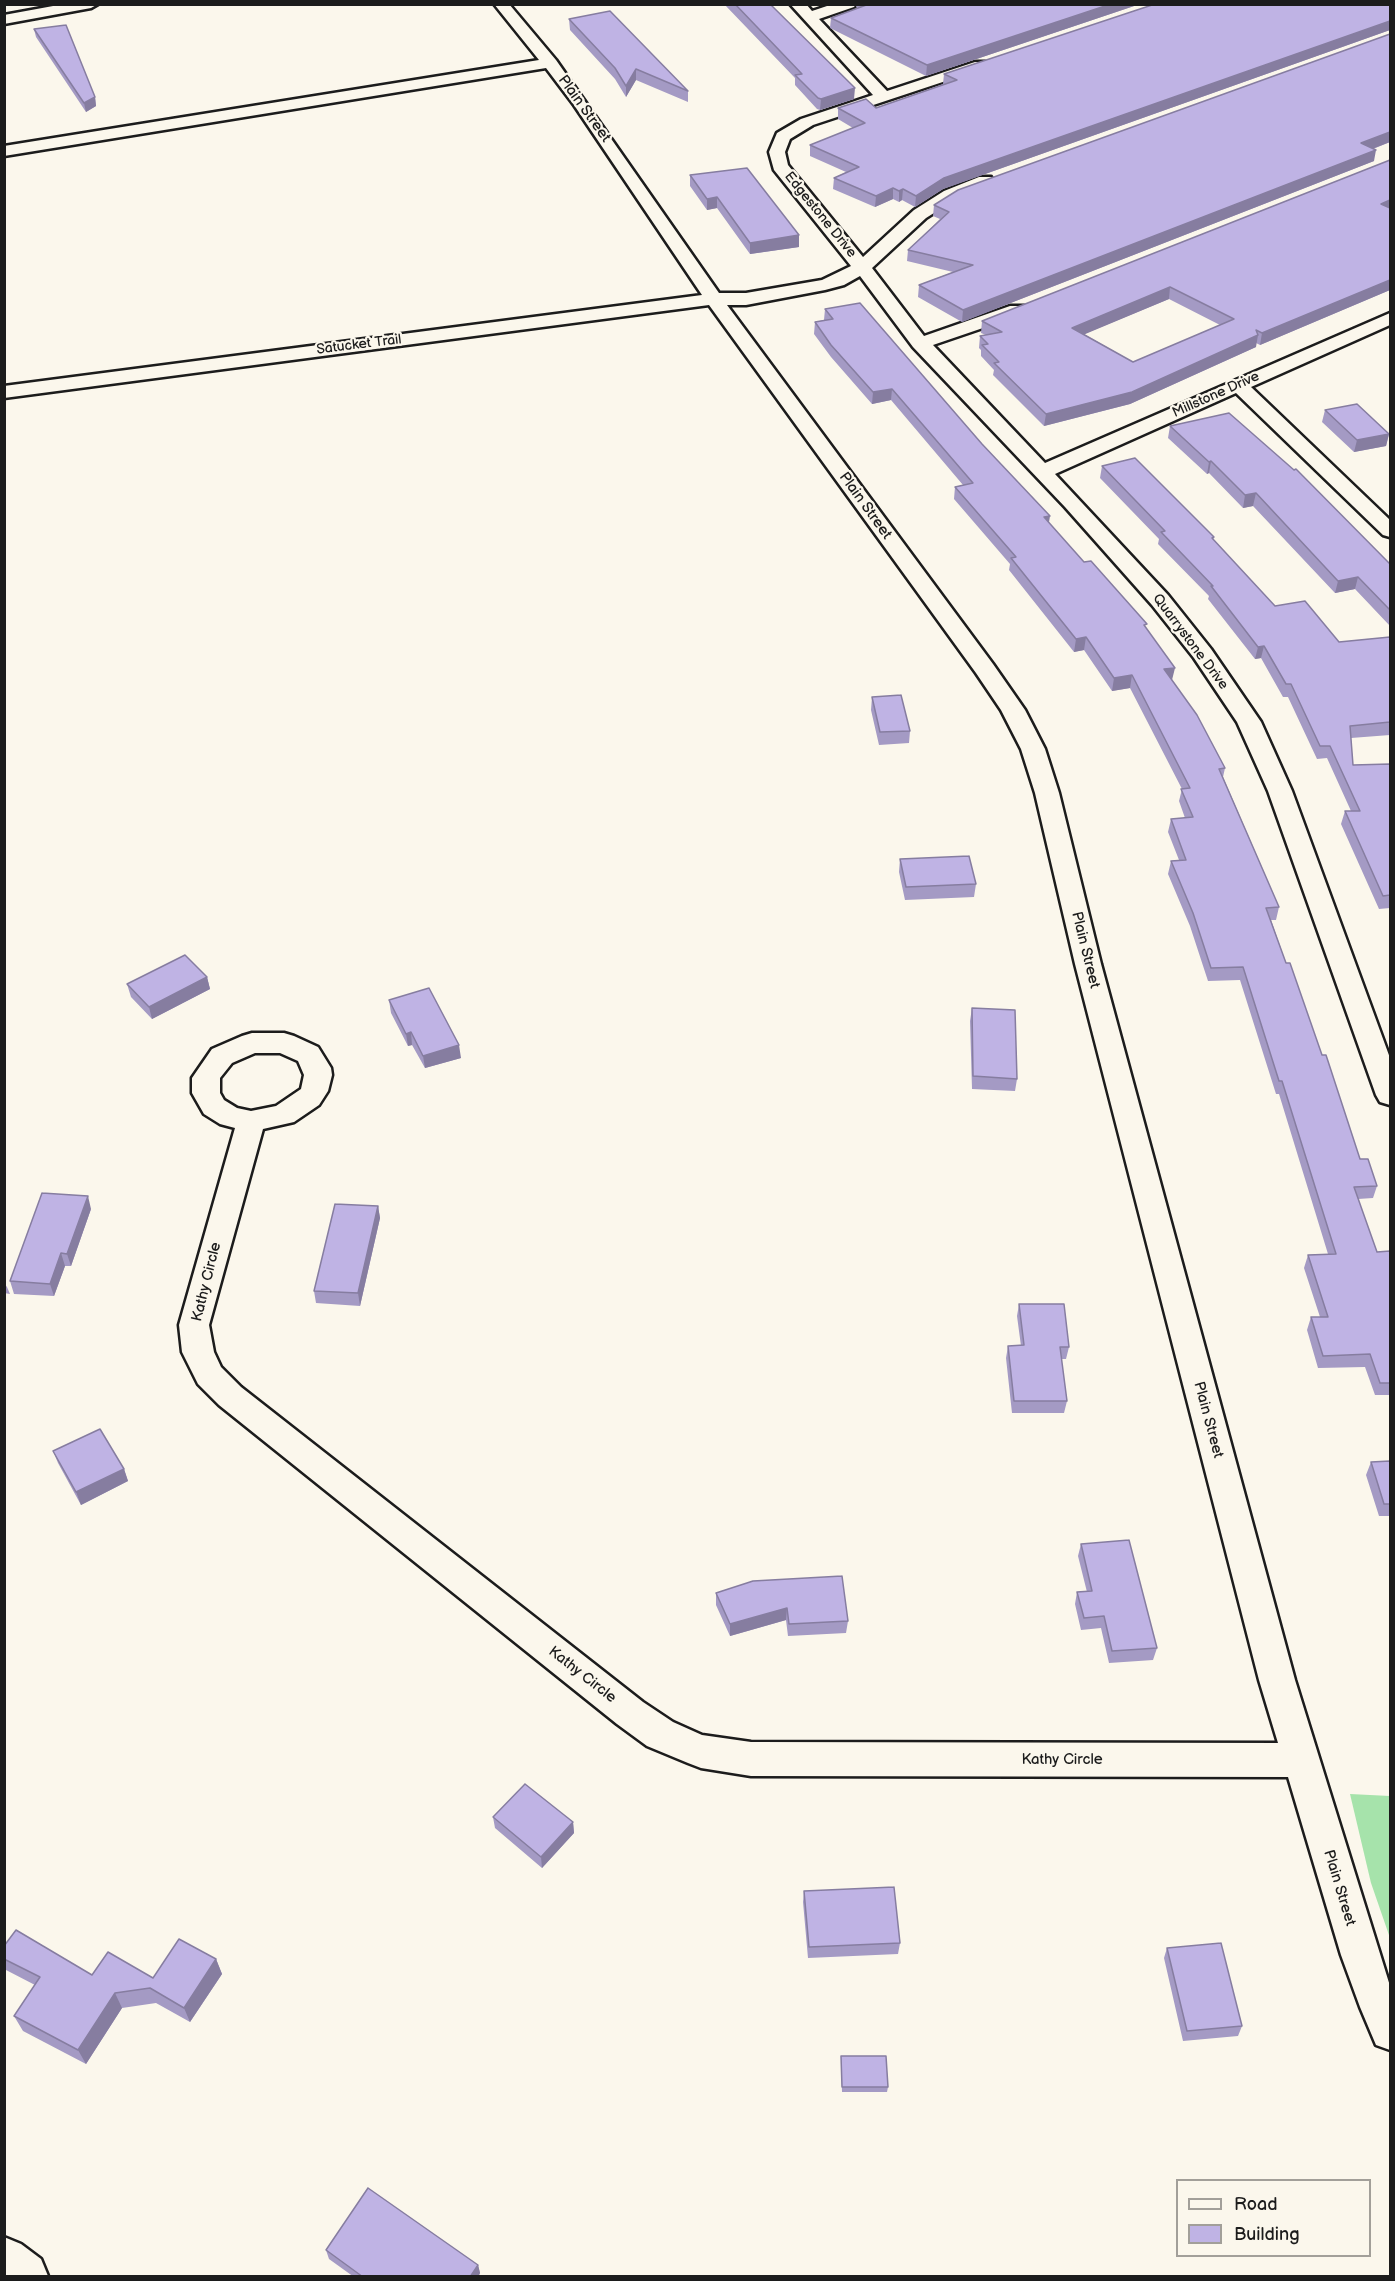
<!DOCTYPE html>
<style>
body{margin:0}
#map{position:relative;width:1395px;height:2281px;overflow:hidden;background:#fbf7ec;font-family:"Balsamiq Sans",sans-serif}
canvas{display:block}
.frame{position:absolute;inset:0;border:6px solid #1c1c1c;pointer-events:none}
.legend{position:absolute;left:1176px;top:2179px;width:195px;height:78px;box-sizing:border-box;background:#fbf7ec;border:2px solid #a29f99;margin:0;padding:8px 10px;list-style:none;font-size:18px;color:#1c1c1c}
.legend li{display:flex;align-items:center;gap:12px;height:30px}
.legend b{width:30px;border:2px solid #a29f99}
</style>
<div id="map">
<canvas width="1395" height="2281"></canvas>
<div class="frame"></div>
<ul class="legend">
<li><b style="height:8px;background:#fbf7ec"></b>Road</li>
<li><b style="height:16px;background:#bfb3e4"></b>Building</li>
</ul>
</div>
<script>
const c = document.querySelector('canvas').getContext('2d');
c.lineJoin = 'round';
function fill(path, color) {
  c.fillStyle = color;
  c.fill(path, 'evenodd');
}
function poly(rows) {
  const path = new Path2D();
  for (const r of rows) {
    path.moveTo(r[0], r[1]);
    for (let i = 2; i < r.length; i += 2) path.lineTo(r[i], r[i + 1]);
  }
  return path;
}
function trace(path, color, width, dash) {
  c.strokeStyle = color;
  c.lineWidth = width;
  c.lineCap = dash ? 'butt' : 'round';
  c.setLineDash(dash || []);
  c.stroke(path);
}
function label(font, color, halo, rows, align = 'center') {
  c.font = font + ' "Balsamiq Sans",sans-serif';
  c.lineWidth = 4.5;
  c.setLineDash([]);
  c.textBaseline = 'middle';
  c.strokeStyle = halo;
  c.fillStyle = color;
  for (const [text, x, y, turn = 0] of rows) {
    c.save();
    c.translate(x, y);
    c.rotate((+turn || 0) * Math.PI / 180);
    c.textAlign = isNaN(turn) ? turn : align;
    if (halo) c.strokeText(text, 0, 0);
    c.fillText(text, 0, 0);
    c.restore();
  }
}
const green = poly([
 [1350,1794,1390,1796,1390,1938,1371,1883]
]);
const minor = poly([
 [64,4,98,4,91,8,4,24,4,15,64,4],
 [494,4,509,4,556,60,719,293,746,293,822,280,851,266,774,170,769,152,777,133,801,119,873,95,790,4,806,4,812,11,833,4,856,4,854,7,819,19,887,91,975,62,985,62,988,65,985,68,813,125,790,139,785,152,788,165,863,257,914,210,944,191,979,177,991,177,993,181,991,185,956,199,926,218,872,268,924,336,1010,306,1024,306,1026,310,1024,314,933,345,1045,463,1390,313,1390,325,1251,387,1390,520,1390,537,1383,535,1236,393,1055,474,1168,595,1211,649,1261,722,1292,791,1390,1058,1390,1105,1380,1102,1376,1095,1268,791,1237,722,1194,658,1152,605,1065,507,913,347,860,276,844,285,825,290,746,305,727,305,993,664,1025,710,1045,749,1059,793,1101,964,1295,1680,1390,1986,1390,2050,1376,2045,1360,2007,1341,1955,1288,1777,751,1776,701,1768,688,1763,647,1746,617,1724,219,1405,198,1384,182,1352,179,1325,235,1128,220,1124,204,1114,192,1093,192,1078,212,1049,242,1036,252,1033,284,1033,294,1036,318,1047,331,1068,332,1075,328,1091,319,1105,294,1122,263,1129,209,1325,214,1352,221,1367,241,1387,643,1702,673,1722,702,1735,751,1742,1278,1743,1259,1680,1075,964,1035,793,1021,749,1001,710,976,673,709,305,4,398,4,386,702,295,574,105,546,68,4,156,4,146,539,60,494,4],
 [255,1053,280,1053,298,1061,304,1075,301,1089,276,1106,251,1111,237,1108,224,1100,220,1093,220,1078,232,1063,255,1053]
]);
const tertiary = poly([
 [4,2237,21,2244,41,2259,48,2276,4,2276,4,2237]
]);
const wall = poly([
 [724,4,770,4,854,99,820,110,817,109,795,85,795,78],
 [857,4,1140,4,926,76,830,28,831,18,858,8,856,7],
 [1390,4,1390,30,943,189,915,207,902,200,899,202,893,199,875,207,833,189,834,178,846,172,810,156,810,145,853,128,838,119,838,108,876,108,943,84,944,74],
 [569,19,688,91,688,102,636,80,626,97,615,79,570,30],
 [34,29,95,97,96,106,86,112,36,37],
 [1390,34,1390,142,1373,149,1374,161,962,322,918,297,919,285,953,272,907,261,908,250,940,219,933,216,934,205],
 [1390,160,1390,290,1260,345,1256,343,1256,347,1130,404,1044,426,993,375,994,370,981,356,981,350,979,348,980,336,986,335,981,333,982,321],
 [1169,299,1220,325,1133,362,1084,334],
 [690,175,799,235,799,247,750,254,717,208,707,210,690,186],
 [825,309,1049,523,1084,562,1146,628,1172,680,1225,768,1223,777,1279,907,1276,920,1271,920,1286,963,1322,1055,1360,1159,1377,1186,1373,1198,1358,1199,1377,1252,1390,1251,1390,1395,1375,1395,1365,1367,1318,1368,1307,1330,1311,1317,1320,1317,1304,1268,1308,1255,1328,1254,1279,1094,1276,1094,1240,980,1208,981,1190,926,1168,874,1171,861,1179,860,1168,832,1171,819,1185,818,1179,801,1182,789,1130,688,1112,691,1084,650,1074,652,1009,570,1010,564,954,499,955,487,963,485,891,400,872,404,831,357,814,334,815,322,824,320],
 [1325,410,1389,434,1386,446,1354,452,1322,422],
 [1170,426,1390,564,1390,626,1355,589,1335,593,1253,506,1243,508,1209,473,1207,474,1168,438],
 [1102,466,1214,537,1213,540,1275,606,1339,642,1390,637,1390,735,1351,738,1353,765,1390,764,1390,908,1379,909,1341,824,1345,811,1351,811,1327,758,1317,759,1288,697,1283,697,1261,658,1255,659,1208,599,1209,596,1158,544,1159,539,1100,478],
 [872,697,910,731,909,743,879,745,871,710],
 [900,859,976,884,974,897,905,900,899,872],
 [207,977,210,989,152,1019,131,997,127,984],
 [389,1000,461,1058,425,1068,412,1045,408,1046,391,1013],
 [972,1008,1017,1079,1015,1091,972,1089,970,1021],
 [378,1206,380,1218,360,1306,316,1303,314,1291],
 [91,1209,71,1266,65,1266,54,1296,14,1294,10,1281],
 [4,1283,7,1287,10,1294,4,1293],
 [1019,1304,1069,1347,1066,1359,1061,1359,1067,1401,1064,1413,1012,1413,1006,1358,1008,1346,1021,1346,1017,1316],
 [53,1451,124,1469,128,1481,81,1505,58,1463],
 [1390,1461,1390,1516,1379,1516,1366,1475,1371,1462],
 [1081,1544,1157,1648,1153,1660,1109,1663,1101,1628,1081,1630,1075,1604,1077,1592,1087,1592,1078,1556],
 [716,1593,848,1621,846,1633,788,1636,786,1620,730,1636,716,1605],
 [493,1817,573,1822,574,1833,542,1868,495,1828],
 [804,1891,900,1943,898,1954,808,1958,803,1902],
 [4,1946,92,1975,153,1978,216,1959,222,1974,190,2022,156,2003,122,2008,86,2064,23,2031,14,2016,35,1985,6,1970,4,1967],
 [1167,1948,1242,2026,1238,2036,1183,2041,1164,1958],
 [841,2056,888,2087,887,2092,842,2092],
 [326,2250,478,2265,480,2273,478,2277,354,2277,329,2259]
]);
const shadedWall = poly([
 [1111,4,1140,4,926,76,927,65],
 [1390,21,1390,30,943,189,915,207,916,196,944,178],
 [636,69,636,80,626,97,626,86],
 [855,88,854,99,820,110,821,99],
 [95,97,96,106,86,112,84,103],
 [1390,132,1390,142,1359,154,1361,143],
 [1376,150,1374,161,962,322,963,310],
 [893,188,893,199,875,207,876,196],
 [903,189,902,200,899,202,899,191],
 [717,197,717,208,707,210,707,199],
 [1390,200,1390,210,1381,204],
 [799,235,799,247,750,254,750,243],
 [1390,280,1390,290,1260,345,1262,333],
 [1170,287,1169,299,1071,340,1072,328],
 [1258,335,1256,347,1130,404,1044,426,1046,414],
 [892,389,891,400,872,404,873,392],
 [1389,434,1386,446,1354,452,1357,440],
 [1211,461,1209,473,1207,474,1209,462],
 [1256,493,1253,506,1243,508,1245,495],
 [1050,516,1048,528,1044,517],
 [1358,577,1355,589,1335,593,1338,581],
 [1086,637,1084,650,1074,652,1076,639],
 [1264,646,1261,658,1255,659,1258,647],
 [1175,668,1172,680,1164,669],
 [1132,675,1130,688,1112,691,1114,678],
 [207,977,210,989,152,1019,149,1007],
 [411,1032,412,1045,408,1046,406,1034],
 [459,1045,461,1058,425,1068,423,1056],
 [88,1196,91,1209,71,1266,67,1254],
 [378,1206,380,1218,360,1306,358,1293],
 [61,1253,65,1266,54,1296,50,1284],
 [124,1469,128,1481,81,1505,76,1492],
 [787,1608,786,1620,730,1636,730,1624],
 [573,1822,574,1833,542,1868,541,1857],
 [216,1959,222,1974,190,2022,184,2008],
 [115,1993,122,2008,86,2064,78,2050],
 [478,2265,480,2273,478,2277,470,2277]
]);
const building = poly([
 [735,4,770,4,855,88,821,99,818,98,795,75,802,74,735,4],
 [869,4,1111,4,927,65,831,18,869,4],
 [1155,4,1390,4,1390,21,944,178,916,196,903,189,899,191,893,188,876,196,834,178,859,167,810,145,865,123,838,108,866,99,876,108,957,80,944,74,1155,4],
 [610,11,688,91,636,69,626,86,615,68,569,19,610,11],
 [66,25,95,97,84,103,34,29,66,25],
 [1390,34,1390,132,1361,143,1376,150,963,310,919,285,973,265,908,250,949,212,934,205,958,190,1390,34],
 [1390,160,1390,200,1381,204,1390,208,1390,280,1262,333,1256,330,1258,335,1132,392,1046,414,994,363,999,362,982,345,988,344,980,336,1002,332,982,321,1390,160],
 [1170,287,1234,319,1133,362,1072,328,1170,287],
 [747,168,799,235,750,243,717,197,707,199,690,175,747,168],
 [860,303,982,444,1050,516,1044,517,1084,562,1091,561,1147,624,1144,625,1175,668,1164,669,1197,715,1225,768,1219,769,1279,907,1266,908,1286,963,1290,963,1322,1055,1326,1055,1360,1159,1368,1159,1377,1186,1354,1187,1377,1252,1390,1251,1390,1383,1380,1383,1370,1354,1323,1356,1311,1317,1328,1317,1308,1255,1336,1254,1282,1081,1279,1081,1243,967,1211,968,1193,913,1171,861,1186,860,1171,819,1193,817,1181,789,1190,788,1132,675,1114,678,1086,637,1076,639,1011,558,1016,557,955,487,973,483,892,389,873,392,831,345,815,322,833,319,825,309,860,303],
 [1357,404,1389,434,1357,440,1325,410,1357,404],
 [1229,413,1294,470,1296,469,1390,564,1390,610,1358,577,1338,581,1256,493,1245,495,1211,461,1209,462,1170,426,1229,413],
 [1135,458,1214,537,1212,538,1275,606,1305,601,1339,642,1390,637,1390,722,1350,726,1353,765,1390,764,1390,895,1383,896,1345,811,1360,811,1330,746,1320,746,1291,684,1286,684,1264,646,1258,647,1211,586,1213,586,1161,532,1165,531,1102,466,1135,458],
 [901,695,910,731,880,732,872,697,901,695],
 [969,856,976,884,906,887,900,859,969,856],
 [185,955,207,977,149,1007,127,984,185,955],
 [429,988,459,1045,423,1056,411,1032,406,1034,389,1000,429,988],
 [972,1008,1015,1010,1017,1079,973,1076,972,1008],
 [42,1193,88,1196,67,1254,61,1253,50,1284,10,1281,42,1193],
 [335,1204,378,1206,358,1293,314,1291,335,1204],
 [1019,1304,1064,1304,1069,1347,1060,1347,1067,1401,1014,1401,1008,1346,1024,1345,1019,1304],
 [100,1429,124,1469,76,1492,53,1451,100,1429],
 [1390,1461,1390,1504,1384,1504,1371,1462,1390,1461],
 [1129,1540,1157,1648,1112,1651,1104,1616,1084,1618,1077,1592,1092,1591,1081,1544,1129,1540],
 [842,1576,848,1621,789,1624,787,1608,730,1624,716,1593,753,1581,842,1576],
 [525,1784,573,1822,541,1857,493,1817,525,1784],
 [894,1887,900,1943,809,1947,804,1891,894,1887],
 [16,1930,92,1975,108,1952,153,1978,179,1939,216,1959,184,2008,150,1988,115,1993,78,2050,14,2016,40,1977,4,1959,4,1946,16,1930],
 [1221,1943,1242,2026,1187,2031,1167,1948,1221,1943],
 [841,2056,886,2056,888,2087,842,2087,841,2056],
 [368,2188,478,2265,470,2277,363,2277,326,2250,368,2188]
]);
const farStreetnames = [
 ["Edgestone Drive",820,215,51],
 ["Satucket Trail",359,345,-7],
 ["Millstone Drive",1216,395,-24],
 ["Quarrystone Drive",1190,642,53]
];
const streetNames = [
 ["Plain Street",584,109,54],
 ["Plain Street",865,506,54],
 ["Plain Street",1085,950,76],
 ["Kathy Circle",207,1282,-76],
 ["Plain Street",1208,1420,75],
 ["Kathy Circle",582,1675,38],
 ["Kathy Circle",1062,1760],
 ["Plain Street",1339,1888,73]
];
fill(green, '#a6e3ab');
trace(minor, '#1c1c1c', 5);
trace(tertiary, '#1c1c1c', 5);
fill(minor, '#fbf7ec');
fill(tertiary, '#fbf7ec');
fill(wall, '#a49ac4');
fill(shadedWall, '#867da0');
fill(building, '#bfb3e4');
trace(building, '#867da0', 1.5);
label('14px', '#1c1c1c', '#fbf7ec', farStreetnames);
label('15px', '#1c1c1c', '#fbf7ec', streetNames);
</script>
